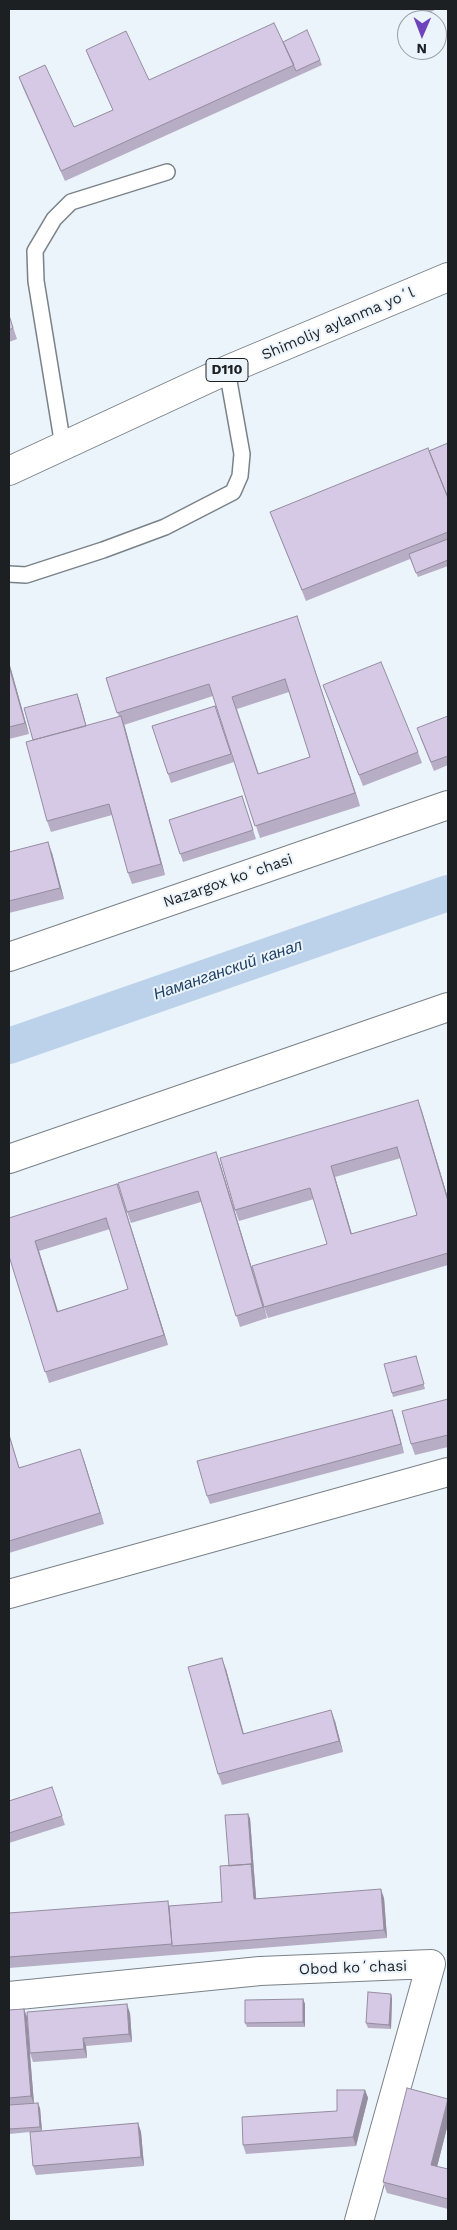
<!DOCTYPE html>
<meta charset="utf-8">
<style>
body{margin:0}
#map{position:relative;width:457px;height:2230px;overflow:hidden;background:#ebf3fb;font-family:"Work Sans",sans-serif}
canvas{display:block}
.frame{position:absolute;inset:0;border:10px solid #1d2023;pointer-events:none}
.north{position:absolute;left:397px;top:10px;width:50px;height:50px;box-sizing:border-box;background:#ebf3fb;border:1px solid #999fa5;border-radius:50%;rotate:181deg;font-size:14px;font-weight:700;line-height:20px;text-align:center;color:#1d2023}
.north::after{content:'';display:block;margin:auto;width:18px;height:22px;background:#6f43bb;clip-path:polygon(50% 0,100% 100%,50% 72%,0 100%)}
</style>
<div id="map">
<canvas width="457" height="2230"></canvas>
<div class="frame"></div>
<div class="north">N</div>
</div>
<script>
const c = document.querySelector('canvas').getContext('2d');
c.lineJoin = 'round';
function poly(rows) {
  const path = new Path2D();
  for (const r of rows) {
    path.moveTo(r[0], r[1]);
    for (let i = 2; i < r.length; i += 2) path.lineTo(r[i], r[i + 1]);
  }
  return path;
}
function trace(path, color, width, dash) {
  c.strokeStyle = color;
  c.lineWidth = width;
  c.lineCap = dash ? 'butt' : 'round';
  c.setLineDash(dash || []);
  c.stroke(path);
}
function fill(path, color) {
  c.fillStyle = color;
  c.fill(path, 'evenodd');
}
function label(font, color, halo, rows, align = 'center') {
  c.font = font + ' "Work Sans",sans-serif';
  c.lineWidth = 4;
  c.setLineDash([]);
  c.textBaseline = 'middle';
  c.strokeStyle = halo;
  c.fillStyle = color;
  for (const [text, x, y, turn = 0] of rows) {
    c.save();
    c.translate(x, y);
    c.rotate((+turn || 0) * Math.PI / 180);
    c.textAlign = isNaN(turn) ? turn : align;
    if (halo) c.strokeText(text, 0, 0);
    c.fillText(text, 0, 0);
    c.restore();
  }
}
const canal = poly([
 [9,1046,448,893]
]);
const service = poly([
 [63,446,36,281,35,251,54,219,71,202,167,172],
 [9,574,26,575,103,550,165,527,233,492,240,476,242,454,227,370]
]);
const minor = poly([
 [9,957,448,805],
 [9,1159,448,1007],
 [9,1594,448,1472],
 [9,1996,260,1971,431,1964,359,2221]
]);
const primary = poly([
 [9,471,227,370,448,277]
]);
const wall = poly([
 [419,9,437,9,422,16],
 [283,42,320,60,322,65,65,181,23,88,19,77,74,127,113,110,90,60,86,50,149,80],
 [9,315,17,339,9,342],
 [448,443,448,566,418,577,410,559,306,601,270,512],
 [297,616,360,806,260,838,213,696,124,725,165,875,132,884,128,873,112,815,51,832,47,821,77,694,86,726,119,717,106,678],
 [289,692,310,757,259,774,237,709],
 [9,662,29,734,9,739],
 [323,685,418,752,422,763,363,786],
 [215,706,234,762,171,783,152,726],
 [448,716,448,765,434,771,420,737],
 [242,796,256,839,183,862,169,820],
 [9,852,52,853,64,899,9,913],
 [418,1100,448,1198,448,1265,268,1318,264,1307,327,1244,314,1199,239,1221,235,1210],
 [401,1158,417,1215,352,1234,335,1177],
 [220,1163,267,1318,240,1327,201,1202,131,1223,127,1212],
 [117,1184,168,1345,49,1383,9,1256],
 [110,1229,128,1289,58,1311,39,1251],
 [416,1356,425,1389,393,1397,392,1393],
 [448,1399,448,1447,415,1455,411,1444],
 [392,1410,404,1453,210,1504,207,1496],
 [9,1433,19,1467,84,1460,104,1524,9,1553],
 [226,1669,243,1734,335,1721,343,1752,222,1785,218,1774],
 [52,1787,65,1825,9,1843,9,1801],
 [250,1818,256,1899,384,1898,387,1938,9,1968,9,1913,170,1906,222,1902,229,1866],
 [391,1994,392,1999,391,2029,368,2028,366,2023],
 [303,1999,305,2004,305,2027,247,2027,245,2023],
 [24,2009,27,2017,34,2103,40,2108,42,2131,138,2123,141,2132,144,2166,36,2175,33,2166,30,2132,9,2134,9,2010],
 [130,2013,132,2042,86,2046,87,2058,33,2062,30,2053],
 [365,2090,368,2098,356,2146,246,2154,243,2145,337,2111],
 [448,2099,448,2124,437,2166,448,2169,448,2209,387,2193,383,2182]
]);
const shadedWall = poly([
 [297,616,301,628,360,806,355,793],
 [9,662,29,734,25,723,9,666],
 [77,694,80,702,89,736,86,728],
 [121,716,125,727,165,875,161,864],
 [48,842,52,853,64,899,60,888],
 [418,1100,422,1111,448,1198,448,1201],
 [216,1152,220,1163,267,1318,263,1307],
 [331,1166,335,1177,355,1245,351,1234],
 [117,1184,121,1195,168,1345,164,1335],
 [35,1241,39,1251,61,1322,57,1312],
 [392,1410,395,1418,404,1453,401,1444],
 [80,1449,84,1460,104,1524,100,1513],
 [222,1658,226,1669,247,1745,243,1734],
 [331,1710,335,1721,343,1752,339,1741],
 [248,1814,250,1818,254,1872,252,1868],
 [251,1864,254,1872,257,1908,254,1899],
 [381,1889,384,1898,387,1938,384,1930],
 [391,1994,392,1999,391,2029,389,2025],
 [303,1999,305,2004,305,2027,303,2022],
 [127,2004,130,2013,132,2042,129,2034],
 [24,2009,27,2017,34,2105,31,2096],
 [83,2038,86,2046,87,2058,84,2049],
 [365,2090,368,2098,356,2146,353,2137],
 [448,2099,448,2124,435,2175,431,2165],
 [38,2103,40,2108,42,2132,40,2127],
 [138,2123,141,2132,144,2166,141,2157]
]);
const building = poly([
 [274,23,294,65,61,171,19,77,45,65,74,127,113,110,86,50,126,31,149,80,274,23],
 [307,30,320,60,296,71,283,42,307,30],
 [9,315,13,328,9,330,9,315],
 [448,443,448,498,429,451,448,443],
 [428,448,448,498,448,532,302,590,270,512,428,448],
 [448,539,448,560,416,573,409,554,448,539],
 [297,616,355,793,255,826,209,684,117,713,106,678,297,616],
 [285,679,310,757,258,774,232,697,285,679],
 [381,662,418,752,359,775,323,685,381,662],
 [9,666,25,723,9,727,9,666],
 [77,694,86,726,33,740,24,708,77,694],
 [215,706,231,754,168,774,152,726,215,706],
 [121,716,161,864,128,873,109,804,47,821,26,742,121,716],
 [448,716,448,756,431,762,417,728,448,716],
 [242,796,253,830,180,854,169,820,242,796],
 [48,842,60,888,9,901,9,852,48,842],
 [418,1100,448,1201,448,1253,264,1307,252,1266,327,1244,310,1188,235,1210,220,1158,418,1100],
 [397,1147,417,1215,351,1234,331,1166,397,1147],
 [216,1152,263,1307,236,1316,198,1191,127,1212,118,1183,216,1152],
 [117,1184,164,1335,45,1372,9,1256,9,1218,117,1184],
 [106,1218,128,1289,57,1312,35,1241,106,1218],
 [416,1356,424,1384,392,1393,384,1364,416,1356],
 [448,1399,448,1435,411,1444,402,1411,448,1399],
 [392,1410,401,1444,207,1496,197,1461,392,1410],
 [9,1435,19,1468,80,1449,100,1513,9,1541,9,1435],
 [222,1658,243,1734,331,1710,339,1741,218,1774,188,1667,222,1658],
 [52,1787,62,1816,9,1833,9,1801,52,1787],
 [248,1814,252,1868,251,1864,229,1866,225,1815,248,1814],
 [251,1864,254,1899,381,1889,384,1930,172,1946,169,1906,222,1902,220,1866,251,1864],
 [168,1901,172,1944,9,1957,9,1913,168,1901],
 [368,1992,391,1994,389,2025,366,2023,368,1992],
 [303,1999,303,2022,245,2023,245,2000,303,1999],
 [127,2004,129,2034,83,2038,84,2049,30,2053,27,2012,127,2004],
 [24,2009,31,2096,9,2098,9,2010,24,2009],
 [407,2088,448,2099,431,2165,448,2169,448,2199,383,2182,407,2088],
 [337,2090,365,2090,353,2137,243,2145,242,2117,337,2111,337,2090],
 [38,2103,40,2127,9,2129,9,2105,38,2103],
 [138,2123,141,2157,33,2166,30,2132,138,2123]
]);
const shields = [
 [227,370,42]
];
const shieldNames = [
 ["D110",227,370]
];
const streetNames = [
 ["Shimoliy aylanma yoʻl",338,324,-23],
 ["Nazargox koʻchasi",228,881,-19],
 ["Obod koʻchasi",353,1968,-2]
];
const waterNames = [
 ["Наманганский канал",228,970,-19]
];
trace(canal, '#bbd2ea', 36);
trace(service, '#7a8288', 18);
trace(minor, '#7a8288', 30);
trace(primary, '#7a8288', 30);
trace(service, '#fff', 15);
trace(minor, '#fff', 28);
trace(primary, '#fff', 28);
fill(wall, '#b7adc5');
fill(shadedWall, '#958da0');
fill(building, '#d5c9e5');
trace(building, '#958da0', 1);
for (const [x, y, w] of shields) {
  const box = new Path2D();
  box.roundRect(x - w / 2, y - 11.5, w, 23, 4);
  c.fillStyle = '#ebf3fb';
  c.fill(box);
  trace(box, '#1d2023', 1);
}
label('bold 14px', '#1d2023', null, shieldNames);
label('15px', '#1d2023', '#ebf3fb', streetNames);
label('italic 16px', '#1b3d5f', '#ebf3fb', waterNames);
</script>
